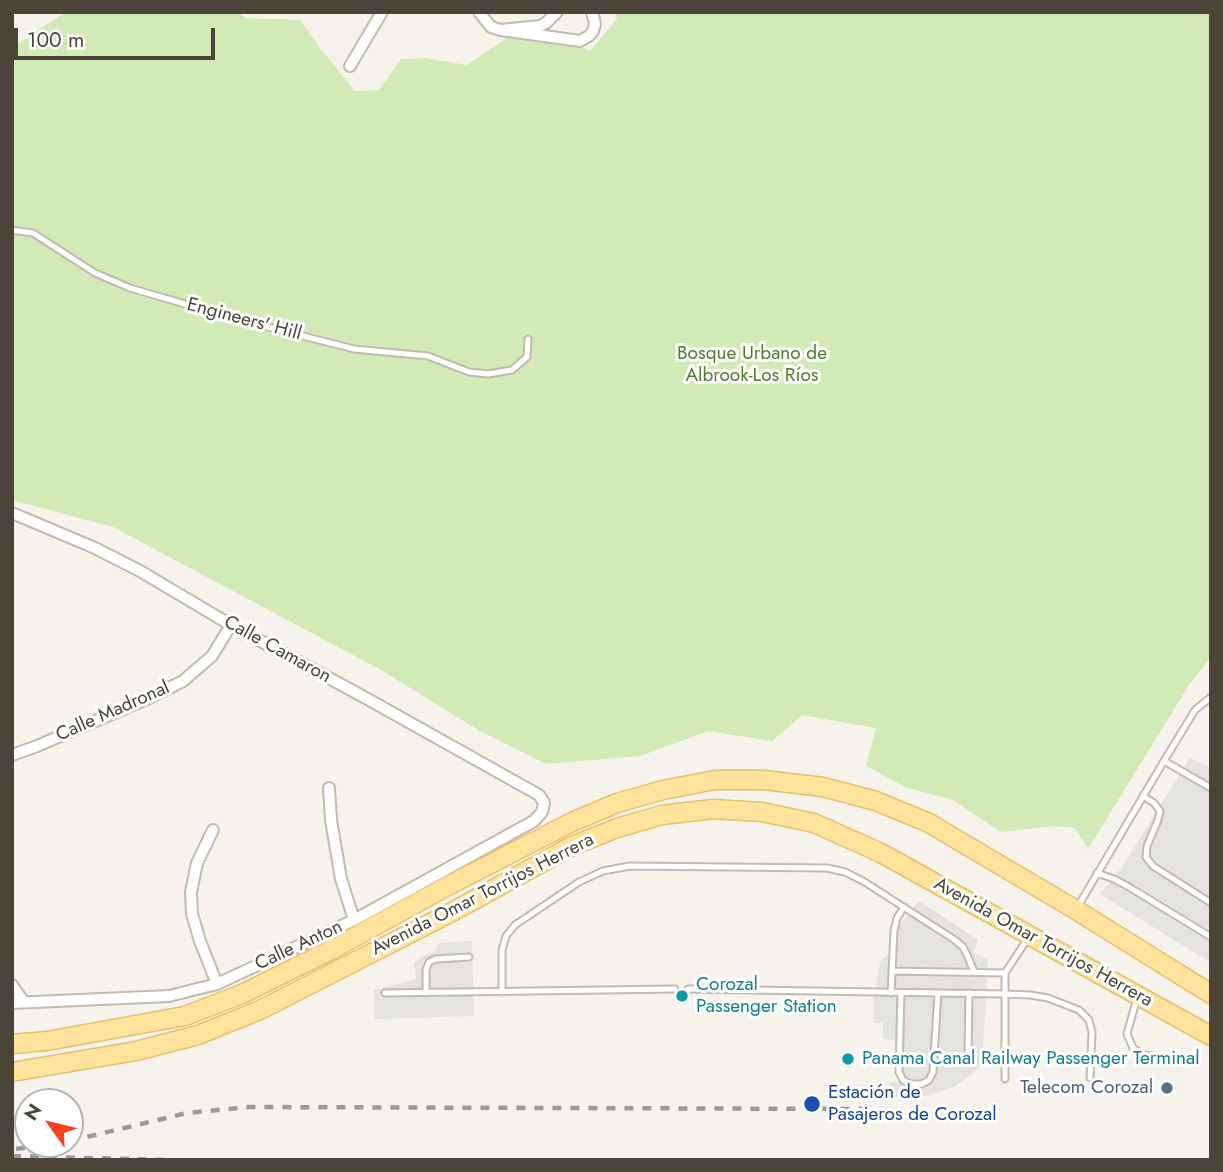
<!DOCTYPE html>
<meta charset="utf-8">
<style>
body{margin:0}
#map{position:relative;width:1223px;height:1172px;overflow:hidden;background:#f6f3ec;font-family:Jost,sans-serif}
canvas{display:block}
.frame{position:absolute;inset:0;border:14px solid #4b4439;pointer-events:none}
.north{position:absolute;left:14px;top:1088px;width:70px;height:70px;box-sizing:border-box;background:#fff;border:2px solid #b7b4b0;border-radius:50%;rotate:304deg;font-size:19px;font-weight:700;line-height:28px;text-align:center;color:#4b4439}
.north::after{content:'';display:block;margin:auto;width:24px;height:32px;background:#fc3f1d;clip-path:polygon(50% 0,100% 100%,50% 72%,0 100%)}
.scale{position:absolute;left:14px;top:28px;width:201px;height:32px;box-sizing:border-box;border:4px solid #4b4439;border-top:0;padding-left:9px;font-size:21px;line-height:24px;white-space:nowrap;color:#4b4439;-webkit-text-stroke:5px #fff;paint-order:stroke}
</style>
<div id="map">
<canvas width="1223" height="1172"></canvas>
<div class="frame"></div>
<div class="north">N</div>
<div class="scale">100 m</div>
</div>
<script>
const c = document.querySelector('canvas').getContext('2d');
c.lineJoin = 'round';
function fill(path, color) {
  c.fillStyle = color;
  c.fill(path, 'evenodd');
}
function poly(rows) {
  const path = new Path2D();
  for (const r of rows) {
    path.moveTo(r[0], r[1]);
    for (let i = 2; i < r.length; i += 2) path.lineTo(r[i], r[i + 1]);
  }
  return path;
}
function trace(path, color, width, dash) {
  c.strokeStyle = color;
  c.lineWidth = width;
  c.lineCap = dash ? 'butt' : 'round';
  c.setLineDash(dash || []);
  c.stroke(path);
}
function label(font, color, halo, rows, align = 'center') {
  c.font = font + ' Jost,sans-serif';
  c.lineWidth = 6;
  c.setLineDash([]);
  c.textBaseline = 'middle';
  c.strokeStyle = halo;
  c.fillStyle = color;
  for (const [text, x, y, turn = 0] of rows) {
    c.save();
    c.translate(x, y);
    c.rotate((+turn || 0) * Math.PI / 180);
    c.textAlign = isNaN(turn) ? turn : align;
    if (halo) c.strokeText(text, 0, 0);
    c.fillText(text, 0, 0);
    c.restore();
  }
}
const green = poly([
 [66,12,240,12,245,18,300,20,320,48,355,91,379,90,401,59,425,58,467,65,517,31,559,38,590,51,617,19,614,12,1211,12,1211,657,1189,685,1088,849,1075,828,1055,826,1001,832,953,800,905,787,866,766,876,728,802,715,772,741,708,731,640,756,546,764,480,731,381,670,113,527,12,500,12,47]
]);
const parking = poly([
 [1190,758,1211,768,1211,963,1100,894,1122,867],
 [919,901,978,940,973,952,988,959,982,1065,956,1086,926,1096,890,1097,890,1083,898,1082,898,1040,883,1039,883,1023,874,1023,874,997,880,962,893,951,894,932],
 [472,941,474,1016,375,1019,374,990,416,979,414,963,427,954,436,951,439,943]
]);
const service = poly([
 [12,230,33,233,95,273,130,288,240,320,354,349,428,356,469,372,488,374,512,370,527,357,528,339],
 [1164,761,1195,710,1211,697],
 [1143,796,1154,803,1160,811,1158,820,1147,846,1146,857,1153,866,1211,903],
 [1097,873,1114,879,1129,887,1211,937],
 [1077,908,1164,761,1211,788],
 [892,971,1005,973],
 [688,989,1005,994,1030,995,1048,998,1079,1010,1089,1020,1092,1032,1090,1078],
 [502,992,502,950,506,936,515,925,579,882,603,871,630,866,827,868,845,872,863,881,955,940,963,947,968,957,974,972],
 [385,993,675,989],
 [426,993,426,970,429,962,436,959,469,957],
 [891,993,894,931,897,918,904,907],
 [901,993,899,1072,903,1080,910,1084,922,1084,929,1080,933,1072,938,993],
 [1137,998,1127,1034,1133,1048,1144,1055,1190,1061],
 [968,1055,969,993],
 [1005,1079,1005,973,1028,938]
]);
const minor = poly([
 [479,12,491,27,501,30],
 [557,12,546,23,540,26,501,30,580,41,589,36,593,31,595,24,592,12],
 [350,66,382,12],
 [12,513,95,548,140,571,231,625,364,697,539,795,544,803,542,812,534,821,354,920,217,984,169,996,12,1003],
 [12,755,37,746,149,698,183,681,212,656,231,625],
 [329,788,331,820,341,879,354,920],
 [213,830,197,863,191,892,192,914,200,941,217,984],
 [12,985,23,1001]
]);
const primary = poly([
 [12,1044,47,1041,185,1016,242,994,331,950,440,890,572,822,617,803,663,790,715,780,764,780,823,787,876,801,929,823,1076,910,1211,994],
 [12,1072,136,1051,198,1035,260,1010,452,912,572,846,617,828,662,815,713,809,762,812,814,823,881,853,1211,1036]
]);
const rail = poly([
 [70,1141,187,1113,249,1107,862,1109],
 [16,1149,51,1144],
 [12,1156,164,1160]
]);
const markers = [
 [682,996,7,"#0f9aa8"],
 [848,1059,7,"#0f9aa8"],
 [1167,1088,7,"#5c6f8a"],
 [812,1104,9,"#1a4fb4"]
];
const streetNames = [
 ["Engineers' Hill",244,320,15],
 ["Calle Camaron",277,650,29],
 ["Calle Madronal",113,712,-24],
 ["Avenida Omar Torrijos Herrera",483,895,-27],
 ["Avenida Omar Torrijos Herrera",1043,943,29],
 ["Calle Anton",299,946,-25]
];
const parkNames = [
 ["Bosque Urbano de",752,354],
 ["Albrook-Los Ríos",752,376]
];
const cultureNames = [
 ["Corozal",696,985],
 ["Passenger Station",696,1007],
 ["Panama Canal Railway Passenger Terminal",862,1059]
];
const serviceNames = [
 ["Telecom Corozal",1153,1088]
];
const transitNames = [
 ["Estación de",828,1093],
 ["Pasajeros de Corozal",828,1115]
];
fill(green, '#d2eab5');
fill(parking, '#e5e3e0');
trace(service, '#c2bbae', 9);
trace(minor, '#c2bbae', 14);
trace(primary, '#e6c16a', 21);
trace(service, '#fff', 5);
trace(minor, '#fff', 10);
trace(primary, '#ffe39c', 18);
trace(rail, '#9a9a9a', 4.5, [9, 9]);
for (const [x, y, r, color] of markers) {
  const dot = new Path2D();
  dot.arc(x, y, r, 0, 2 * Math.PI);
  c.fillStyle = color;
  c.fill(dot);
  trace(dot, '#fff', 2.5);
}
label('19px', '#4b4439', '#fff', streetNames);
label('19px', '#4a7f2a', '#fff', parkNames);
label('19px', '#0d838f', '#fff', cultureNames, 'left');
label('19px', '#4e5e75', '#fff', serviceNames, 'right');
label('19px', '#164399', '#fff', transitNames, 'left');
</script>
